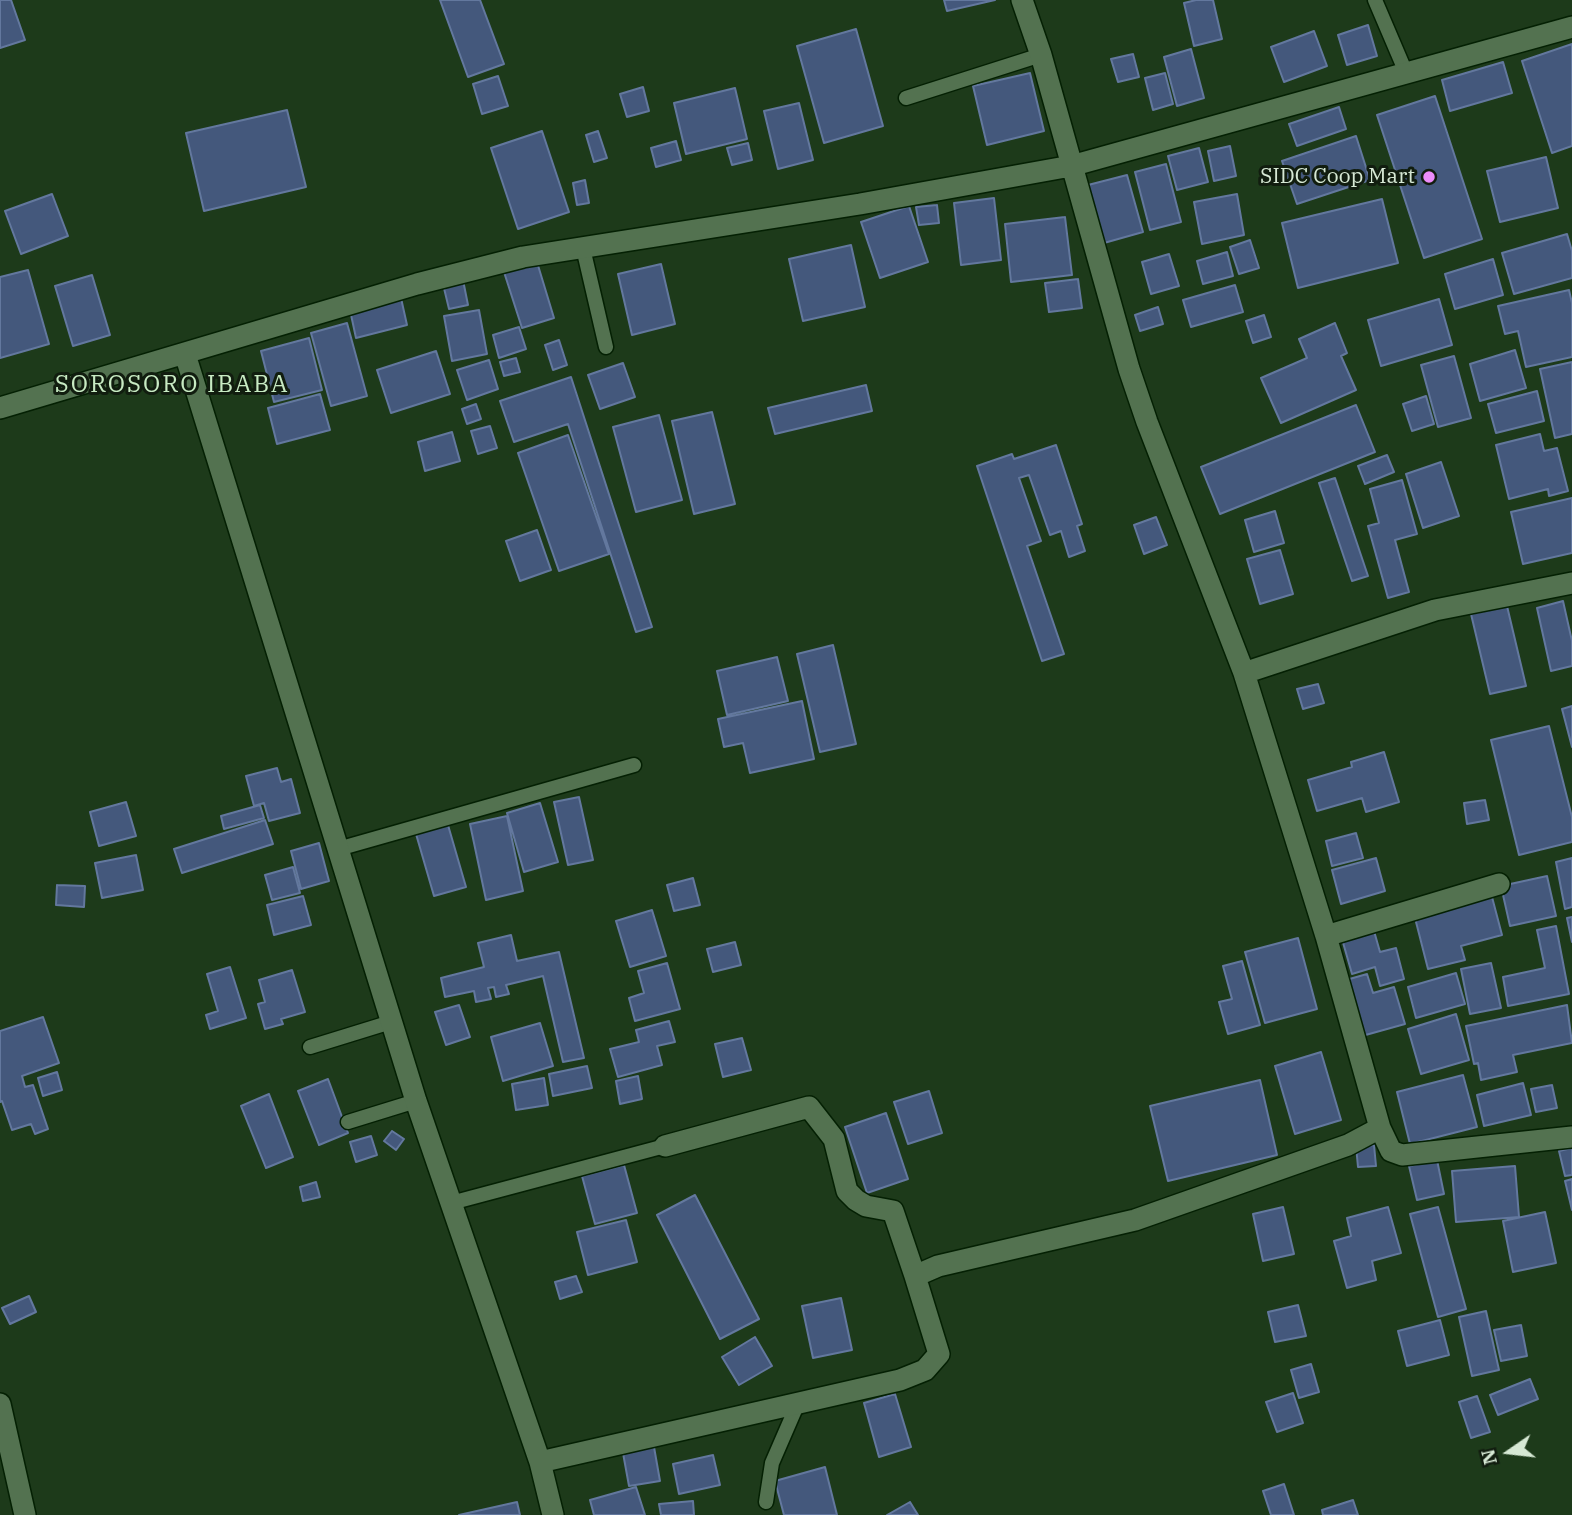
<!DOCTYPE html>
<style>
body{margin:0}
#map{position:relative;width:1572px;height:1515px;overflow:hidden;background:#1d3a1a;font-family:"IBM Plex Serif",serif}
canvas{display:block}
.north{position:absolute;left:1474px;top:1417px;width:70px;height:70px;-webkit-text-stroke:5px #111d0f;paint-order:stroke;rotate:256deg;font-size:19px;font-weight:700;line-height:28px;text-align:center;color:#d6e8d4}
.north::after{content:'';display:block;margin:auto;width:24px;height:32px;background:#d6e8d4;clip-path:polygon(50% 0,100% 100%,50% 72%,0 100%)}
</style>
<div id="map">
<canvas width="1572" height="1515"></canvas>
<div class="north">N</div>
</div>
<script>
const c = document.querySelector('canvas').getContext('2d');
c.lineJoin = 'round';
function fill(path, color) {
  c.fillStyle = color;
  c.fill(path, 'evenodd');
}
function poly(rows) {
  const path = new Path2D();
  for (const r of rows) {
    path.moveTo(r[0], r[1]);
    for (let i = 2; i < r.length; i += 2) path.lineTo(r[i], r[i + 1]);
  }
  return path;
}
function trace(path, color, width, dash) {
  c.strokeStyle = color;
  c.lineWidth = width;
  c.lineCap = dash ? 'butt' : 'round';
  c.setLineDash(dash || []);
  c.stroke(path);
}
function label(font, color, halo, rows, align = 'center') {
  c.font = font + ' "IBM Plex Serif",serif';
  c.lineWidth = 6;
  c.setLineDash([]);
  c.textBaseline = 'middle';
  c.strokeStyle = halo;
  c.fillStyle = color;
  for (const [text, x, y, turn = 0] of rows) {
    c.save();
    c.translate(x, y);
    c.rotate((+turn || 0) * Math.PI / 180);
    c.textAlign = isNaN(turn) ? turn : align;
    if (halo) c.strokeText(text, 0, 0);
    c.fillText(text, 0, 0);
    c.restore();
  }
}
const building = poly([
 [0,0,11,0,25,40,0,48,0,0],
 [440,0,480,0,504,64,468,77,440,0],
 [944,0,995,0,947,11,944,0],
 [1196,0,1213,0,1222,39,1194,46,1184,3,1196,0],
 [1368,25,1377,56,1347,65,1338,35,1368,25],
 [856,29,883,126,824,143,797,46,856,29],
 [1314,31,1327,66,1284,82,1271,47,1314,31],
 [1572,44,1572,146,1552,153,1522,61,1572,44],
 [1191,49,1204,98,1177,106,1164,57,1191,49],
 [1133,54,1139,77,1118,82,1111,59,1133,54],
 [1503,62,1512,93,1450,111,1442,80,1503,62],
 [1030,73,1044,131,987,145,973,86,1030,73],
 [1165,73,1173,104,1153,110,1145,78,1165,73],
 [498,76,508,106,482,114,473,84,498,76],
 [643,87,649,111,627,117,620,94,643,87],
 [735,88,747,139,686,154,674,103,735,88],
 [1435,96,1482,239,1424,258,1377,115,1435,96],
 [799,103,813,160,778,169,764,111,799,103],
 [1339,107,1346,129,1297,146,1289,124,1339,107],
 [287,110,306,187,204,211,186,133,287,110],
 [542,131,569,212,518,229,491,148,542,131],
 [598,131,607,158,594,162,586,135,598,131],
 [1356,136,1370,180,1297,204,1282,161,1356,136],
 [676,141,681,160,656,167,651,148,676,141],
 [748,143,752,160,732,165,727,148,748,143],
 [1230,146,1236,176,1214,181,1208,151,1230,146],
 [1199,148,1208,182,1177,190,1168,156,1199,148],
 [1546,157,1558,208,1500,222,1487,171,1546,157],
 [1166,164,1181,222,1150,230,1135,172,1166,164],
 [1127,175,1143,232,1104,243,1088,185,1127,175],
 [585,180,589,203,577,205,573,183,585,180],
 [52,194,68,236,21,254,5,211,52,194],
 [1237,194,1244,235,1202,244,1194,202,1237,194],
 [994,198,1001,260,961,265,954,203,994,198],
 [1382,199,1398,263,1298,288,1282,223,1382,199],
 [937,205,939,223,919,225,916,207,937,205],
 [909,206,928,262,880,278,861,222,909,206],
 [1065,217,1072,275,1011,282,1005,224,1065,217],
 [1567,234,1572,251,1572,278,1514,294,1502,253,1567,234],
 [1250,240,1259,268,1239,274,1230,247,1250,240],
 [851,245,865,307,803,321,789,259,851,245],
 [1227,252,1233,276,1203,284,1197,261,1227,252],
 [1169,254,1179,286,1151,294,1142,262,1169,254],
 [1493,259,1503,295,1455,309,1445,274,1493,259],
 [537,262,554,318,522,328,504,272,537,262],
 [661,264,675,324,632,335,618,274,661,264],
 [28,270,49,344,0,358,0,277,28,270],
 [92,275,110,335,73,346,55,286,92,275],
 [1078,279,1082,308,1049,312,1045,283,1078,279],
 [463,280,468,305,449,309,443,284,463,280],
 [1235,285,1243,312,1191,327,1183,300,1235,285],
 [1569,290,1572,303,1572,357,1526,367,1518,331,1505,334,1498,306,1569,290],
 [401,298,407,325,356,338,350,310,401,298],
 [1439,299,1452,345,1381,366,1368,320,1439,299],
 [1158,307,1163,324,1140,331,1135,315,1158,307],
 [479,310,487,354,452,361,444,316,479,310],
 [1264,315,1271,337,1253,343,1246,321,1264,315],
 [347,323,367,396,331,406,311,333,347,323],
 [1335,323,1347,353,1341,356,1356,390,1281,423,1261,378,1307,358,1299,339,1335,323],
 [519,327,526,349,499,358,493,335,519,327],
 [309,338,322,390,274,402,261,351,309,338],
 [559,340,567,365,553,370,545,345,559,340],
 [1515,350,1526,388,1480,401,1470,364,1515,350],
 [436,351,450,394,391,413,377,370,436,351],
 [1454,356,1471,418,1438,427,1421,365,1454,356],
 [516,358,520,372,504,376,500,362,516,358],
 [489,360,498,389,467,400,457,370,489,360],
 [1572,362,1572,434,1555,438,1540,369,1572,362],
 [623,363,635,397,600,409,588,375,623,363],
 [571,377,652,627,636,632,568,424,514,442,500,401,571,377],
 [866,385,872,411,775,434,768,408,866,385],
 [1537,391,1544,421,1496,433,1488,404,1537,391],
 [320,394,330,430,277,444,268,408,320,394],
 [1426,396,1434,424,1412,431,1403,404,1426,396],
 [476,404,481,419,467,424,462,409,476,404],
 [1356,405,1375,452,1220,514,1201,467,1356,405],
 [712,412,735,504,694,514,672,421,712,412],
 [659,415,682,500,636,512,613,427,659,415],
 [490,426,497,448,478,454,471,431,490,426],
 [452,432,460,461,425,471,418,442,452,432],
 [1540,434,1544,451,1557,448,1568,491,1549,496,1548,489,1509,499,1496,445,1540,434],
 [568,435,609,554,559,571,518,453,568,435],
 [1056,445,1082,524,1077,526,1085,551,1069,557,1061,531,1050,535,1029,475,1019,478,1041,541,1027,546,1064,654,1042,661,977,466,1012,454,1014,459,1056,445],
 [1387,455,1394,472,1365,484,1358,466,1387,455],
 [1441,462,1459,516,1423,528,1406,474,1441,462],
 [1335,478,1368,576,1352,581,1319,483,1335,478],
 [1402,480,1417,534,1395,540,1409,592,1388,598,1368,526,1379,523,1370,489,1402,480],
 [1572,498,1572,553,1523,564,1511,512,1572,498],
 [1275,511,1284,543,1254,552,1245,520,1275,511],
 [1156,517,1167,545,1144,554,1134,525,1156,517],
 [537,530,551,570,520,581,506,541,537,530],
 [1280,550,1293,594,1260,604,1247,559,1280,550],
 [1563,601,1572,641,1572,666,1551,671,1537,608,1563,601],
 [1507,606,1526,686,1490,694,1471,614,1507,606],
 [833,645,856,744,820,752,797,654,833,645],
 [777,657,788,701,727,715,717,671,777,657],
 [1318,684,1324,703,1303,709,1297,689,1318,684],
 [802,701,814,759,750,773,743,743,724,747,718,719,802,701],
 [1572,706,1572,747,1562,709,1572,706],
 [1549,726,1572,817,1572,842,1519,855,1491,740,1549,726],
 [1384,752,1399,802,1366,812,1362,798,1317,811,1308,780,1352,767,1351,762,1384,752],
 [277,768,281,782,291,779,300,813,269,821,264,803,254,806,246,776,277,768],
 [579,797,593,860,568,865,554,802,579,797],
 [1485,800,1489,820,1467,824,1464,803,1485,800],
 [126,802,136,836,99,846,90,812,126,802],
 [540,803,558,862,524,872,507,813,540,803],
 [260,805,264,818,224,829,221,816,260,805],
 [507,816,523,891,486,900,470,824,507,816],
 [265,820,273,844,182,873,174,849,265,820],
 [448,825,466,887,434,896,416,834,448,825],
 [1356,833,1363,858,1332,866,1326,841,1356,833],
 [319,843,329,881,301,889,291,851,319,843],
 [136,855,143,890,102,898,95,863,136,855],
 [1376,858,1385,891,1341,904,1332,870,1376,858],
 [1572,858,1572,907,1565,909,1556,862,1572,858],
 [293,867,300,893,272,900,265,875,293,867],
 [1547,876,1556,916,1510,926,1501,886,1547,876],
 [693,878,700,905,674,911,667,885,693,878],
 [57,885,85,886,84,907,56,905,57,885],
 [303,896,311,925,274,935,267,905,303,896],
 [1492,897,1502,935,1461,946,1465,960,1428,969,1415,918,1492,897],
 [652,910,666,956,630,967,616,921,652,910],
 [1572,917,1572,942,1567,918,1572,917],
 [1556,926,1569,994,1508,1006,1503,977,1545,968,1537,930,1556,926],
 [1374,931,1380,952,1396,948,1404,979,1380,986,1375,967,1352,974,1342,939,1374,931],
 [511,935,517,961,559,952,584,1058,563,1062,543,976,506,985,509,994,496,997,494,987,488,988,491,999,476,1002,474,991,445,997,441,978,484,967,478,943,511,935],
 [1298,938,1317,1009,1265,1023,1245,952,1298,938],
 [735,942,741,965,713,972,707,949,735,942],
 [1242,961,1260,1025,1228,1034,1219,1002,1232,999,1223,966,1242,961],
 [667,963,680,1009,635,1021,629,998,644,993,638,971,667,963],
 [1491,963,1501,1008,1470,1014,1461,969,1491,963],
 [230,967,246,1018,210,1029,206,1015,218,1011,207,974,230,967],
 [292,970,305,1012,281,1019,283,1024,265,1029,258,1004,265,1002,259,980,292,970],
 [1456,973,1465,1004,1416,1018,1408,987,1456,973],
 [1367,974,1373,993,1394,987,1405,1024,1362,1036,1346,980,1367,974],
 [459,1005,470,1037,446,1045,435,1012,459,1005],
 [1567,1005,1572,1043,1513,1055,1517,1072,1481,1080,1478,1063,1474,1064,1466,1026,1567,1005],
 [1456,1014,1469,1060,1421,1074,1408,1029,1456,1014],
 [43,1017,59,1063,22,1076,25,1087,33,1085,48,1129,35,1134,31,1124,12,1130,2,1101,0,1102,0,1031,43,1017],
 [669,1021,675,1042,657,1046,662,1065,618,1077,610,1049,639,1042,636,1030,669,1021],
 [540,1023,553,1066,503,1081,491,1037,540,1023],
 [742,1038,751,1070,723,1077,715,1044,742,1038],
 [1321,1052,1341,1120,1295,1134,1275,1066,1321,1052],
 [587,1066,592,1088,553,1096,549,1074,587,1066],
 [57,1072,62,1090,43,1096,38,1078,57,1072],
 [1463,1075,1477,1127,1410,1144,1397,1092,1463,1075],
 [638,1076,642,1099,620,1104,616,1081,638,1076],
 [544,1078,548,1105,516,1110,512,1084,544,1078],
 [328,1079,348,1133,319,1145,298,1091,328,1079],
 [1260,1080,1277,1155,1168,1181,1150,1106,1260,1080],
 [1523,1083,1531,1115,1484,1126,1477,1095,1523,1083],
 [1552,1085,1557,1108,1536,1112,1531,1089,1552,1085],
 [929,1091,942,1133,908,1144,894,1102,929,1091],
 [269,1094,293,1157,266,1168,241,1106,269,1094],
 [886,1113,908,1179,867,1193,845,1127,886,1113],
 [392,1131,404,1139,396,1150,384,1141,392,1131],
 [371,1136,377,1155,356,1162,350,1142,371,1136],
 [1374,1145,1376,1166,1358,1167,1356,1146,1374,1145],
 [1572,1148,1572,1175,1565,1176,1559,1151,1572,1148],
 [1437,1160,1444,1194,1417,1200,1409,1166,1437,1160],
 [624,1165,637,1213,595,1224,582,1176,624,1165],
 [1515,1166,1519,1217,1456,1222,1452,1171,1515,1166],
 [1572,1179,1572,1210,1565,1181,1572,1179],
 [316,1182,320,1197,303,1201,300,1187,316,1182],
 [695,1195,759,1319,720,1339,657,1215,695,1195],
 [1283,1207,1294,1254,1263,1261,1253,1214,1283,1207],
 [1388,1207,1401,1253,1372,1261,1376,1280,1347,1288,1334,1241,1351,1236,1347,1218,1388,1207],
 [1438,1207,1466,1309,1438,1317,1410,1214,1438,1207],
 [1545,1212,1556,1263,1513,1272,1503,1221,1545,1212],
 [626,1220,637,1262,588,1275,577,1232,626,1220],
 [576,1276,582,1292,560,1299,555,1282,576,1276],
 [29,1296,36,1312,10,1324,2,1308,29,1296],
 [841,1298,852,1350,813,1358,802,1306,841,1298],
 [1298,1305,1306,1336,1275,1342,1268,1312,1298,1305],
 [1486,1311,1499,1370,1472,1376,1459,1317,1486,1311],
 [1440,1320,1449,1355,1407,1366,1398,1331,1440,1320],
 [1521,1325,1527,1356,1501,1361,1494,1330,1521,1325],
 [755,1337,772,1366,739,1385,722,1357,755,1337],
 [1311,1364,1319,1392,1299,1398,1291,1370,1311,1364],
 [1530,1379,1538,1399,1498,1415,1490,1395,1530,1379],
 [1293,1393,1303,1423,1277,1432,1266,1402,1293,1393],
 [895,1394,911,1447,879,1457,864,1403,895,1394],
 [1477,1396,1490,1432,1471,1438,1459,1402,1477,1396],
 [654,1447,660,1481,629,1486,623,1453,654,1447],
 [713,1455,720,1485,679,1494,673,1464,713,1455],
 [825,1467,837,1515,784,1515,775,1481,825,1467],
 [1284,1484,1294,1515,1271,1515,1263,1491,1284,1484],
 [636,1487,645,1515,594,1515,590,1500,636,1487],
 [1353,1500,1358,1515,1323,1515,1322,1510,1353,1500],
 [693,1501,694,1515,661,1515,659,1504,693,1501],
 [517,1502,520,1515,459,1515,517,1502],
 [910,1502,918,1515,887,1515,910,1502]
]);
const service = poly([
 [1375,0,1407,75],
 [906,98,1041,55],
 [583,248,606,347],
 [338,849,634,765],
 [310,1047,391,1022],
 [348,1122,416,1101],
 [451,1203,665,1146],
 [766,1502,772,1463,798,1403]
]);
const minor = poly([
 [1022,0,1041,55,1129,369,1147,422,1244,673,1326,936,1380,1128,1391,1151,1402,1155,1572,1137],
 [185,354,416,1101,540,1462,553,1515],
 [0,408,417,284,523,257,860,204,1071,166,1572,27],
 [1244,673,1435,610,1572,583],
 [1326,936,1499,884],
 [665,1146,809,1107,834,1139,847,1191,856,1200,866,1206,893,1211,915,1276],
 [0,1404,25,1515],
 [540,1462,900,1380,925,1370,939,1354,915,1276,938,1266,1135,1220,1348,1145,1380,1128]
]);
const markers = [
 [1429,177,7,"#ec8cfa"]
];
const poiNames = [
 ["SIDC Coop Mart",1415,177]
];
const quarterNames = [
 ["SOROSORO IBABA",172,385]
];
fill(building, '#44587c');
trace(building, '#63789e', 2);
trace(service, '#042003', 17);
trace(minor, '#042003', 24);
trace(service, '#537250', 14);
trace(minor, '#537250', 21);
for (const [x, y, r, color] of markers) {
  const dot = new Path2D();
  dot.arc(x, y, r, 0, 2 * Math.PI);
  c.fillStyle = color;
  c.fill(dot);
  trace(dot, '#111d0f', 2.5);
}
label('21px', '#d6e8d4', '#111d0f', poiNames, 'right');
c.letterSpacing = '2px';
label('24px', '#c8ebc3', '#111d0f', quarterNames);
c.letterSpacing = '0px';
</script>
